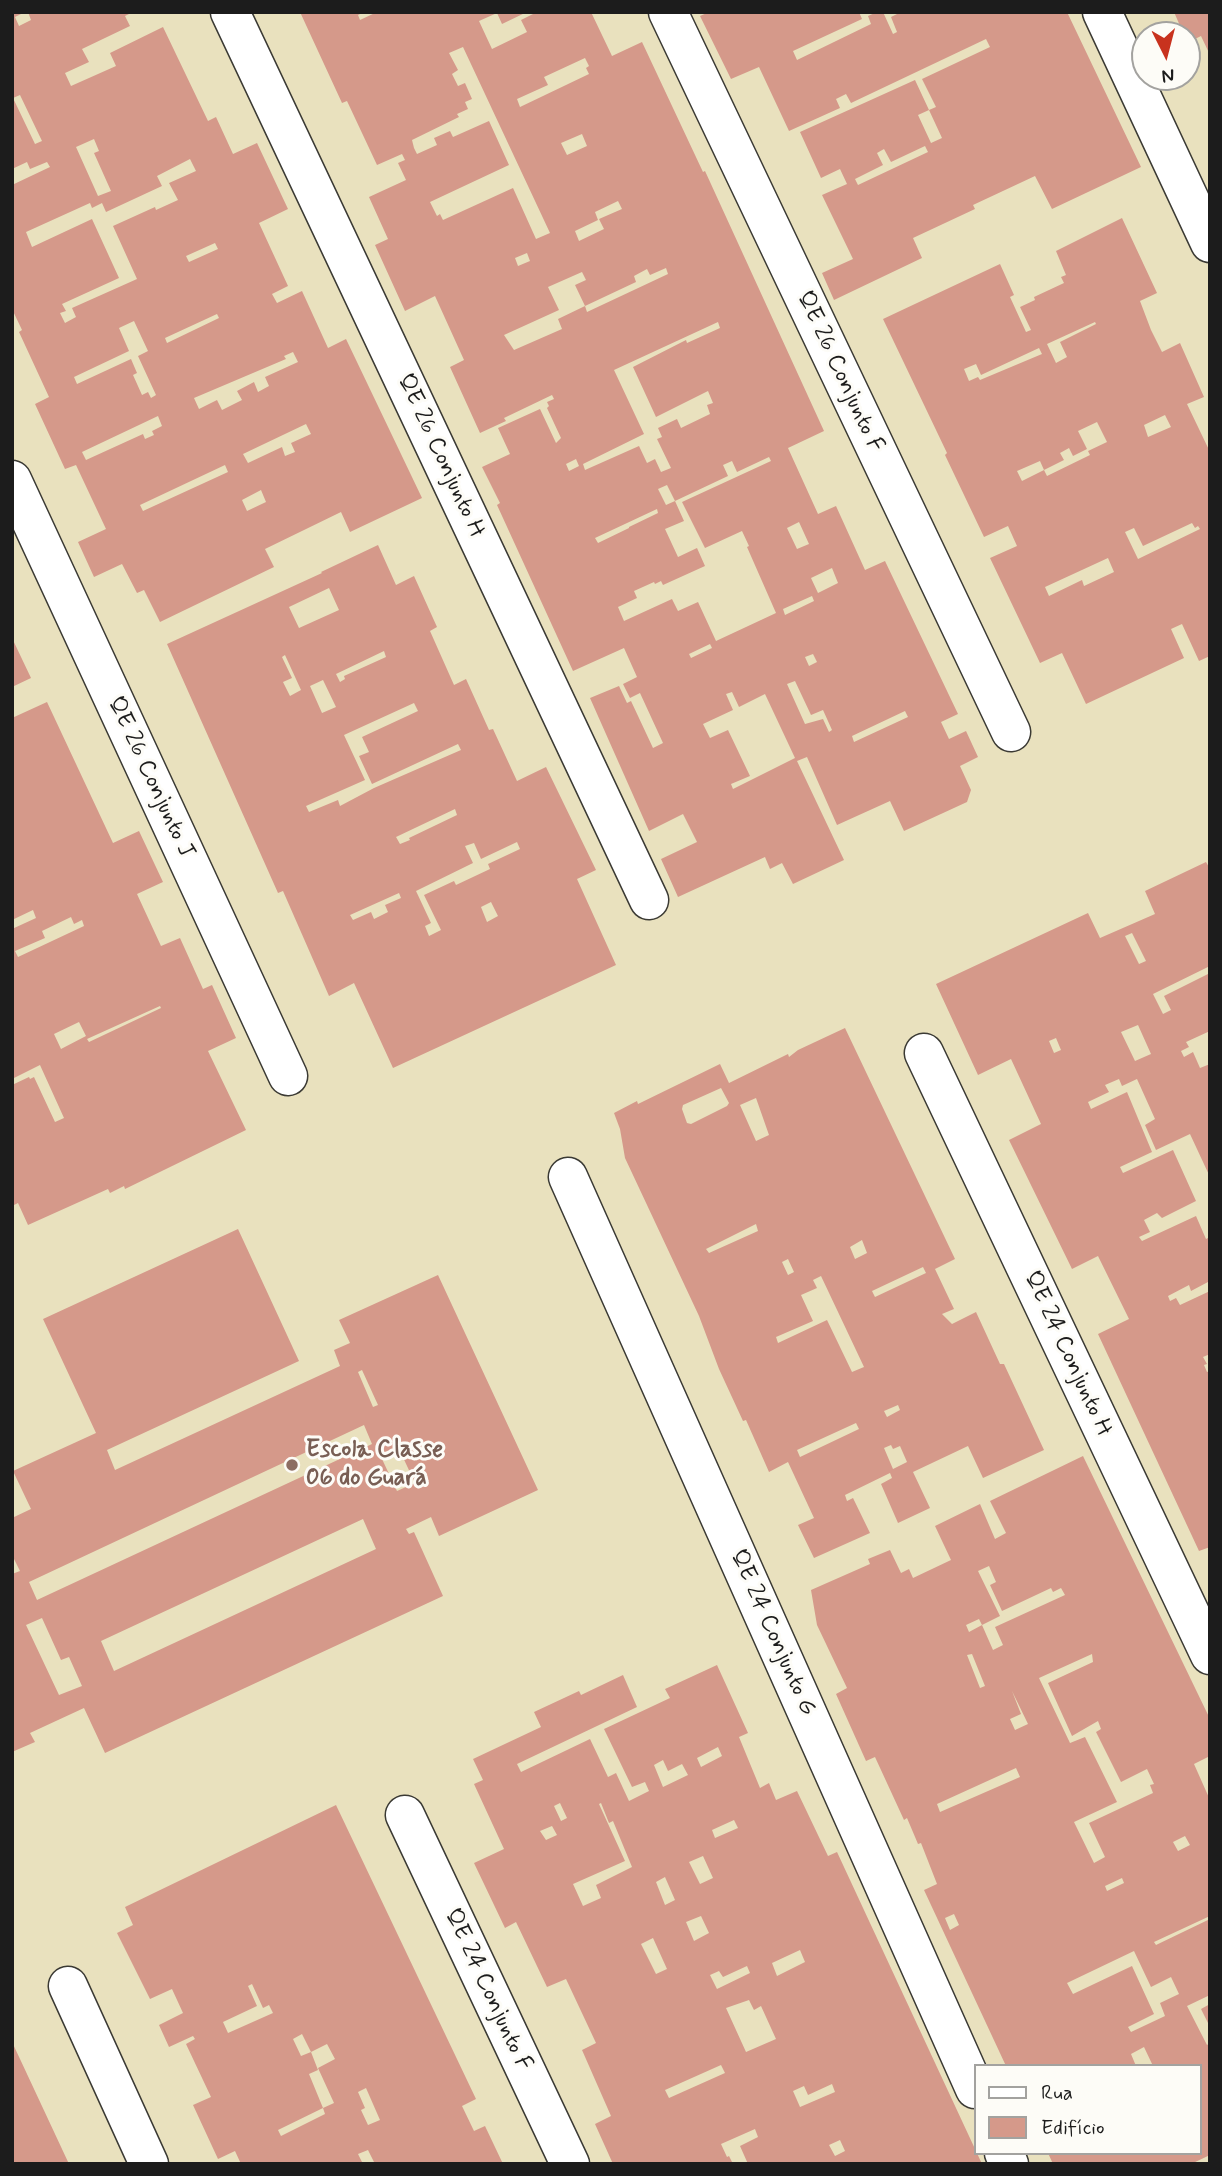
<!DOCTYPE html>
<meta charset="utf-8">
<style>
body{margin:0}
#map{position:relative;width:1222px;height:2176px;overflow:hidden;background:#e9e1be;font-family:Mynerve,sans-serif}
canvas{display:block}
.frame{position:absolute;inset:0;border:14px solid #1c1c1c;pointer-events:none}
.legend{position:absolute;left:974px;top:2064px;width:228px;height:91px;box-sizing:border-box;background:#fdfcf7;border:2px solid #a3a29f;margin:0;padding:9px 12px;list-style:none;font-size:21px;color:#1c1c1c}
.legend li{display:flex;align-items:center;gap:14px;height:35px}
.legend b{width:35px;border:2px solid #a3a29f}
.north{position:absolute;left:1131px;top:21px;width:70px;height:70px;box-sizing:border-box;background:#fdfcf7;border:2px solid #a3a29f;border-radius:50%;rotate:174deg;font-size:19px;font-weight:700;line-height:28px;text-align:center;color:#1c1c1c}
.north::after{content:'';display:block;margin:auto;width:24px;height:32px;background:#c8321e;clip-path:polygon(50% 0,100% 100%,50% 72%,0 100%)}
</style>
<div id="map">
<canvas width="1222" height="2176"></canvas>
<div class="frame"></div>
<ul class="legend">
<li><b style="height:9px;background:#fff"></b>Rua</li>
<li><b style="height:19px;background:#d5998a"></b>Edifício</li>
</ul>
<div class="north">N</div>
</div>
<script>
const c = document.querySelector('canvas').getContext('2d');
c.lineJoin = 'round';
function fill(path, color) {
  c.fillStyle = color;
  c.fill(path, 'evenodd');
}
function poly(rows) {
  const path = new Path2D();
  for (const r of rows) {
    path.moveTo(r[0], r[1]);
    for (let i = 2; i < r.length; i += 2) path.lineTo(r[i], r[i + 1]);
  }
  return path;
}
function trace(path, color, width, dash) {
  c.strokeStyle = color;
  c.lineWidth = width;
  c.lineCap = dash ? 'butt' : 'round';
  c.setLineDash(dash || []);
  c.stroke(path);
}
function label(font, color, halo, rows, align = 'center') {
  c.font = font + ' Mynerve,sans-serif';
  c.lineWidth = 6;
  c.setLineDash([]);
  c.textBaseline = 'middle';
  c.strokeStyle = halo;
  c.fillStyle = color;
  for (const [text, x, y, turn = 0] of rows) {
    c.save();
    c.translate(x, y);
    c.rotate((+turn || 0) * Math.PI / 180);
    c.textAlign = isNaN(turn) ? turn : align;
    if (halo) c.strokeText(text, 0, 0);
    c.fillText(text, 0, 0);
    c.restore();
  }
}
const building = poly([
 [12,12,25,12,15,17,19,26,31,20,28,12,133,12,125,16,130,26,82,49,89,62,65,73,71,86,116,66,110,53,163,27,208,121,216,117,233,154,257,143,288,209,259,223,288,286,272,294,277,303,302,291,328,348,346,339,422,498,350,532,341,512,265,549,274,567,160,622,144,590,137,593,122,564,94,577,78,542,106,529,76,465,65,469,35,404,49,397,19,332,22,330,12,309,12,185,50,167,47,162,30,169,27,162,12,169],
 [20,95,42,141,35,144,13,98],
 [94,139,99,151,94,153,111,191,98,196,76,147],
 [190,159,196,171,169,183,178,200,156,210,155,207,113,226,137,279,72,308,76,317,65,323,60,313,66,311,62,304,119,278,92,219,32,247,26,232,90,203,92,208,102,203,106,212,162,186,157,176],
 [215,243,218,249,189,262,186,256],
 [217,314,219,318,167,343,165,338],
 [134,321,148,351,138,356,156,395,151,398,148,392,142,395,133,375,137,373,131,359,77,384,74,377,129,351,119,328],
 [293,352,298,362,265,377,269,386,258,392,254,382,237,391,242,400,222,410,217,400,199,409,194,398,286,359,284,356],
 [158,416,162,426,152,431,154,435,145,439,143,434,86,460,82,452],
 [306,424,311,434,291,443,295,452,285,456,282,447,248,463,243,454],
 [225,465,228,472,143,511,140,505],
 [261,490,266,502,247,511,242,500],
 [300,12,364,12,358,15,360,20,377,12,527,12,502,24,497,13,479,21,492,49,527,32,521,20,537,12,591,12,612,56,642,42,703,172,705,171,824,431,788,448,818,514,836,506,865,570,885,561,958,714,941,722,949,739,966,731,978,757,960,766,971,790,967,802,904,831,890,801,837,825,807,757,797,761,844,860,793,884,782,863,770,869,765,857,678,897,661,859,697,842,683,814,649,831,590,698,619,686,627,703,631,701,653,748,663,743,640,693,630,698,623,684,637,677,624,648,573,671,497,505,500,503,482,467,510,454,498,428,540,409,556,443,561,438,547,408,549,406,547,402,554,399,552,395,504,418,506,421,480,433,450,367,464,360,435,296,405,311,375,245,388,239,369,197,406,180,398,163,405,160,402,154,377,165,347,101,342,103],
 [463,47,550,233,536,239,513,188,443,220,440,214,437,216,430,202,509,165,489,121,453,137,450,131,434,138,437,145,417,154,414,148,412,140,459,117,457,114,468,109,465,102,472,99,465,83,458,86,452,74,458,70,449,53],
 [585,58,589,66,586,68,589,74,520,107,517,99,548,85,544,77],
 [582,134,587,146,567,155,561,143],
 [618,201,622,209,599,219,604,229,579,241,575,231,598,220,595,212],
 [527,253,530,261,518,266,515,258],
 [666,268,668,274,587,312,585,306,558,319,562,329,514,350,504,335,559,310,548,287,582,272,586,280,575,285,585,306,636,282,634,276,647,269,650,275],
 [718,322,720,328,687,343,686,340,633,367,656,417,708,391,713,403,707,405,710,414,681,428,677,419,658,428,662,437,657,439,671,468,661,472,655,459,647,463,639,446,585,470,583,464,644,434,614,370],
 [769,457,771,461,682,502,705,548,742,531,749,546,747,547,776,613,716,641,698,602,678,611,672,599,624,621,618,607,637,598,634,591,654,582,655,584,661,581,663,585,705,566,697,548,678,557,665,529,684,521,675,501,728,476,723,465,732,461,737,472],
 [576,459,579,466,569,471,566,464],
 [667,485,675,501,666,505,658,489],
 [657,509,658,513,629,527,629,528,598,543,595,538],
 [799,522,809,544,797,549,787,528],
 [832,568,838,583,818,593,811,578],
 [812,596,814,601,785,615,783,609],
 [710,644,712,648,691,658,689,654],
 [813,654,817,662,809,666,805,657],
 [795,681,811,715,823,710,832,730,829,732,823,719,805,724,787,684],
 [732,692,739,707,765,694,795,758,733,789,731,784,750,776,728,730,710,738,703,724,733,710,726,694],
 [905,711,908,717,854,742,852,736],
 [709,12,859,12,862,19,793,51,797,60,871,24,868,16,877,12,883,12,893,34,897,32,891,17,901,12,1067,12,1141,167,1052,209,1035,176,973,205,975,209,913,238,922,258,834,300,822,273,853,259,822,195,847,184,840,169,821,178,800,132,915,80,929,110,918,115,931,143,942,138,929,110,936,107,922,79,990,47,986,39,851,103,846,94,836,99,840,108,789,131,759,67,731,79,700,16],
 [925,146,928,152,858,185,855,179,883,165,877,153,884,149,891,162],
 [1174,12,1210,12,1210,55,1201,36,1187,43,1187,35,1184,35],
 [1122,218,1157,293,1140,301,1151,330,1162,352,1180,343,1204,397,1187,404,1210,452,1210,656,1199,661,1182,624,1171,629,1184,658,1086,704,1062,653,1040,663,990,558,1017,546,1008,526,984,537,945,455,947,453,883,319,1000,264,1014,295,1010,297,1026,332,1031,330,1020,307,1035,300,1034,297,1064,283,1061,277,1066,275,1056,251],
 [1095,322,1096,324,1060,342,1067,357,1056,363,1047,344],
 [1039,348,1042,354,980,380,978,377,969,381,964,369,976,364,981,375],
 [1165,415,1171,427,1148,437,1144,425],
 [1097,422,1107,442,1088,451,1090,455,1047,476,1044,470,1022,481,1017,471,1040,461,1044,470,1064,460,1060,453,1069,448,1073,456,1087,449,1078,431],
 [1192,523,1195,528,1198,526,1200,529,1138,559,1125,532,1134,528,1143,546],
 [1108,558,1114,572,1084,586,1082,580,1049,596,1045,587],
 [378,545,396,585,414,576,437,627,430,631,454,685,466,679,489,730,493,729,517,781,546,767,596,870,577,879,616,965,393,1068,354,983,329,996,283,891,278,893,167,644,322,573,321,572],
 [329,588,339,610,299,628,289,607],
 [384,651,386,657,344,676,345,679,340,682,336,674],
 [285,655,301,690,290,696,283,682,292,678,282,657],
 [323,680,336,707,322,713,310,686],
 [414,703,418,711,362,737,369,752,359,756,372,784,458,744,461,750,374,788,340,806,338,800,309,812,306,806,365,780,344,735],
 [455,809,457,815,409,838,410,840,400,844,396,837],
 [517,842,520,849,488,864,490,869,456,885,454,881,424,895,441,930,429,936,425,926,431,923,416,891,473,863,465,846,474,843,481,859],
 [399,893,401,898,385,905,388,912,374,919,371,912,353,920,350,915],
 [491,902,498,916,487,922,481,907],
 [12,638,31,678,12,687],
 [47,702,113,843,139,831,163,882,137,894,161,946,180,938,203,989,212,985,236,1038,208,1051,246,1130,125,1189,124,1186,110,1193,108,1189,28,1225,18,1203,12,1206,12,1085,29,1077,30,1079,34,1077,55,1122,64,1118,40,1065,12,1079,12,929,36,918,33,910,12,920,12,718],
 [71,917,74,924,82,920,84,926,18,957,15,951,45,938,42,931],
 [160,1006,161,1008,89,1042,87,1039],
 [79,1022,86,1036,61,1049,54,1034],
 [1206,862,1210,869,1210,966,1153,994,1163,1014,1171,1010,1164,996,1210,973,1210,1031,1186,1042,1189,1047,1181,1051,1184,1057,1193,1052,1200,1068,1210,1064,1210,1177,1190,1134,1156,1150,1145,1125,1155,1119,1137,1079,1122,1086,1119,1079,1105,1085,1109,1092,1088,1102,1091,1109,1127,1092,1152,1152,1120,1167,1123,1173,1173,1150,1196,1201,1162,1218,1157,1213,1144,1220,1150,1232,1139,1237,1142,1241,1196,1216,1206,1239,1210,1237,1210,1286,1208,1282,1191,1291,1189,1285,1168,1296,1170,1301,1176,1298,1180,1305,1210,1291,1210,1354,1203,1357,1207,1364,1204,1365,1207,1372,1210,1371,1210,1547,1199,1551,1098,1334,1129,1319,1098,1256,1072,1269,1009,1140,1041,1124,1011,1059,978,1075,936,984,1088,913,1100,938,1155,914,1145,891],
 [1132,933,1146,961,1139,964,1125,936],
 [1138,1025,1151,1054,1135,1061,1121,1032],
 [1056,1038,1061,1050,1054,1053,1049,1041],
 [845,1028,955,1259,935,1269,954,1309,942,1314,952,1324,976,1312,1000,1364,1004,1364,1044,1450,983,1478,968,1446,913,1472,930,1508,898,1523,881,1484,892,1478,890,1473,845,1495,847,1501,853,1498,870,1533,814,1558,798,1525,814,1518,788,1462,769,1472,746,1420,743,1421,719,1369,699,1316,625,1158,620,1129,614,1113,637,1101,638,1104,720,1064,729,1083,788,1054,789,1057,798,1050],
 [721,1088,729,1103,727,1106,691,1124,687,1123,682,1109,683,1105],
 [756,1098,769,1135,756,1141,740,1105],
 [756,1224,758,1231,709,1253,706,1249],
 [862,1240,867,1253,855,1259,850,1247],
 [788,1259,794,1272,788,1275,782,1262],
 [923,1267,926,1273,875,1297,872,1291],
 [821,1276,864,1367,852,1372,827,1320,778,1343,776,1337,813,1321,801,1295,817,1288,813,1280],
 [898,1405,900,1410,887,1417,884,1411],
 [856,1423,859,1429,800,1457,797,1450],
 [891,1445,893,1449,900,1446,907,1462,893,1469,884,1448],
 [238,1229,299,1361,107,1450,115,1470,340,1366,334,1350,350,1343,339,1320,438,1275,538,1490,439,1536,431,1517,406,1529,409,1534,414,1532,443,1596,105,1753,84,1708,30,1733,35,1742,12,1752,12,1574,20,1571,12,1555,12,1518,31,1509,13,1471,96,1433,43,1319],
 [362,1370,378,1405,373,1407,358,1372],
 [364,1425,372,1444,37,1600,29,1582],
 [400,1451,415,1483,397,1491,382,1459],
 [363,1519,376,1549,114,1671,101,1641],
 [42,1618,61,1660,69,1657,82,1686,59,1695,26,1625],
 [1083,1456,1210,1719,1210,1756,1194,1764,1210,1800,1210,1916,1154,1942,1156,1945,1210,1919,1210,1995,1187,2006,1207,2045,1210,2043,1210,2109,1208,2110,1210,2115,1210,2155,1191,2164,1053,2164,1048,2153,1199,2153,1199,2066,1153,2066,1144,2047,1131,2054,1136,2066,1006,2066,924,1890,937,1884,921,1843,918,1844,907,1818,904,1820,875,1757,866,1761,836,1694,847,1688,817,1625,811,1590,870,1564,868,1559,890,1550,901,1573,909,1569,913,1578,951,1560,935,1526,980,1504,995,1539,1006,1533,990,1501],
 [989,1566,996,1582,990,1585,1002,1611,1051,1588,1053,1592,1061,1588,1065,1595,995,1627,1003,1645,993,1650,982,1625,1000,1616,978,1571],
 [979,1619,982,1625,969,1632,966,1625],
 [972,1654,985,1686,980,1688,967,1655],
 [1092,1654,1093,1662,1048,1683,1072,1736,1098,1721,1101,1729,1096,1732,1121,1782,1147,1769,1154,1784,1150,1785,1153,1793,1089,1823,1105,1857,1094,1863,1074,1822,1117,1802,1085,1737,1070,1743,1039,1678],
 [1012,1691,1028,1724,1015,1730,1010,1719,1021,1714],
 [1016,1768,1020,1777,940,1812,937,1804],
 [1185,1836,1190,1845,1178,1851,1173,1842],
 [1122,1878,1124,1883,1107,1891,1105,1886],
 [954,1914,959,1925,950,1930,945,1918],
 [1134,1951,1151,1987,1171,1977,1179,1994,1160,2003,1165,2016,1131,2032,1128,2027,1154,2014,1132,1966,1073,1994,1067,1983],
 [717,1665,748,1733,739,1737,760,1788,769,1783,776,1800,797,1791,828,1856,837,1852,982,2164,748,2164,740,2146,758,2137,755,2129,721,2144,727,2157,729,2156,733,2164,613,2164,595,2124,611,2116,582,2050,596,2043,566,1979,547,1987,516,1922,505,1928,474,1863,504,1849,474,1784,483,1780,473,1759,541,1727,534,1712,579,1691,581,1695,623,1675,637,1707,517,1764,521,1772,590,1739,608,1777,616,1773,629,1801,649,1791,645,1782,632,1787,604,1729,670,1698,665,1689],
 [718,1747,722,1756,701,1767,697,1758],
 [663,1760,668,1771,682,1764,688,1775,663,1787,654,1765],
 [560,1803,567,1818,561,1821,554,1806],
 [601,1803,609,1823,613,1821,632,1867,596,1885,601,1898,583,1906,573,1884,625,1861,599,1804],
 [734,1820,738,1828,715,1838,712,1830],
 [552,1826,557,1835,546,1840,540,1831],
 [703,1856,713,1878,700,1884,689,1862],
 [665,1877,675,1900,665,1905,656,1882],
 [701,1916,709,1933,694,1941,686,1922],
 [653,1938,667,1969,656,1974,641,1944],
 [800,1950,805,1962,777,1976,772,1963],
 [747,1966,750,1973,717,1989,710,1975,719,1971,723,1977],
 [749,2000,754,2010,761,2006,776,2039,746,2052,726,2008],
 [721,2065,725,2073,669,2098,665,2090],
 [832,2084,835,2092,800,2107,793,2091,804,2086,808,2095],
 [840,2140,845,2151,835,2156,829,2145],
 [336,1805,476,2099,462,2106,474,2131,485,2126,503,2164,375,2164,368,2150,358,2154,363,2164,241,2164,235,2151,218,2159,193,2105,211,2097,186,2044,195,2039,193,2036,169,2047,159,2025,183,2013,172,1989,150,1999,117,1933,133,1925,125,1907],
 [252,1984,263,2008,269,2005,273,2013,228,2033,223,2022,257,2006,248,1986],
 [302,2034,311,2052,327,2044,335,2059,318,2068,334,2103,323,2108,325,2114,281,2136,278,2130,323,2108,309,2074,318,2070,311,2052,301,2056,293,2039],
 [366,2088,380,2120,368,2125,361,2110,365,2108,358,2092],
 [1210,2004,1210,2027,1201,2009],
 [12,2042,20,2059,69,2164,12,2164,12,2130,14,2129,12,2125]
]);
const minor = poly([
 [230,12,649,900],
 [668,12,1011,732],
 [1102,12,1210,243],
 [12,480,288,1076],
 [924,1053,1210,1655],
 [568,1177,975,2089],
 [405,1815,570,2164],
 [68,1986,149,2164],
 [1004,2153,1009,2164]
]);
const markers = [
 [292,1465,7,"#8d6e63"]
];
const streetNames = [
 ["QE 26 Conjunto F",839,372,65],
 ["QE 26 Conjunto H",440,456,65],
 ["QE 26 Conjunto J",150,778,65],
 ["QE 24 Conjunto H",1067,1354,65],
 ["QE 24 Conjunto G",772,1633,66],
 ["QE 24 Conjunto F",487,1990,65]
];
const educationNames = [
 ["Escola Classe",306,1451],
 ["06 do Guará",306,1479]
];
fill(building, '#d5998a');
trace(minor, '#3b3a34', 41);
trace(minor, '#fff', 38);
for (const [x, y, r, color] of markers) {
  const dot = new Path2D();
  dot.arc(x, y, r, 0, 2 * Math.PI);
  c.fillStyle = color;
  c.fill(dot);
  trace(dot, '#fdfcf7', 2.5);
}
label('24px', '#1c1c1c', '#fdfcf7', streetNames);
label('bold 24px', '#785e54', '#fdfcf7', educationNames, 'left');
</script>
